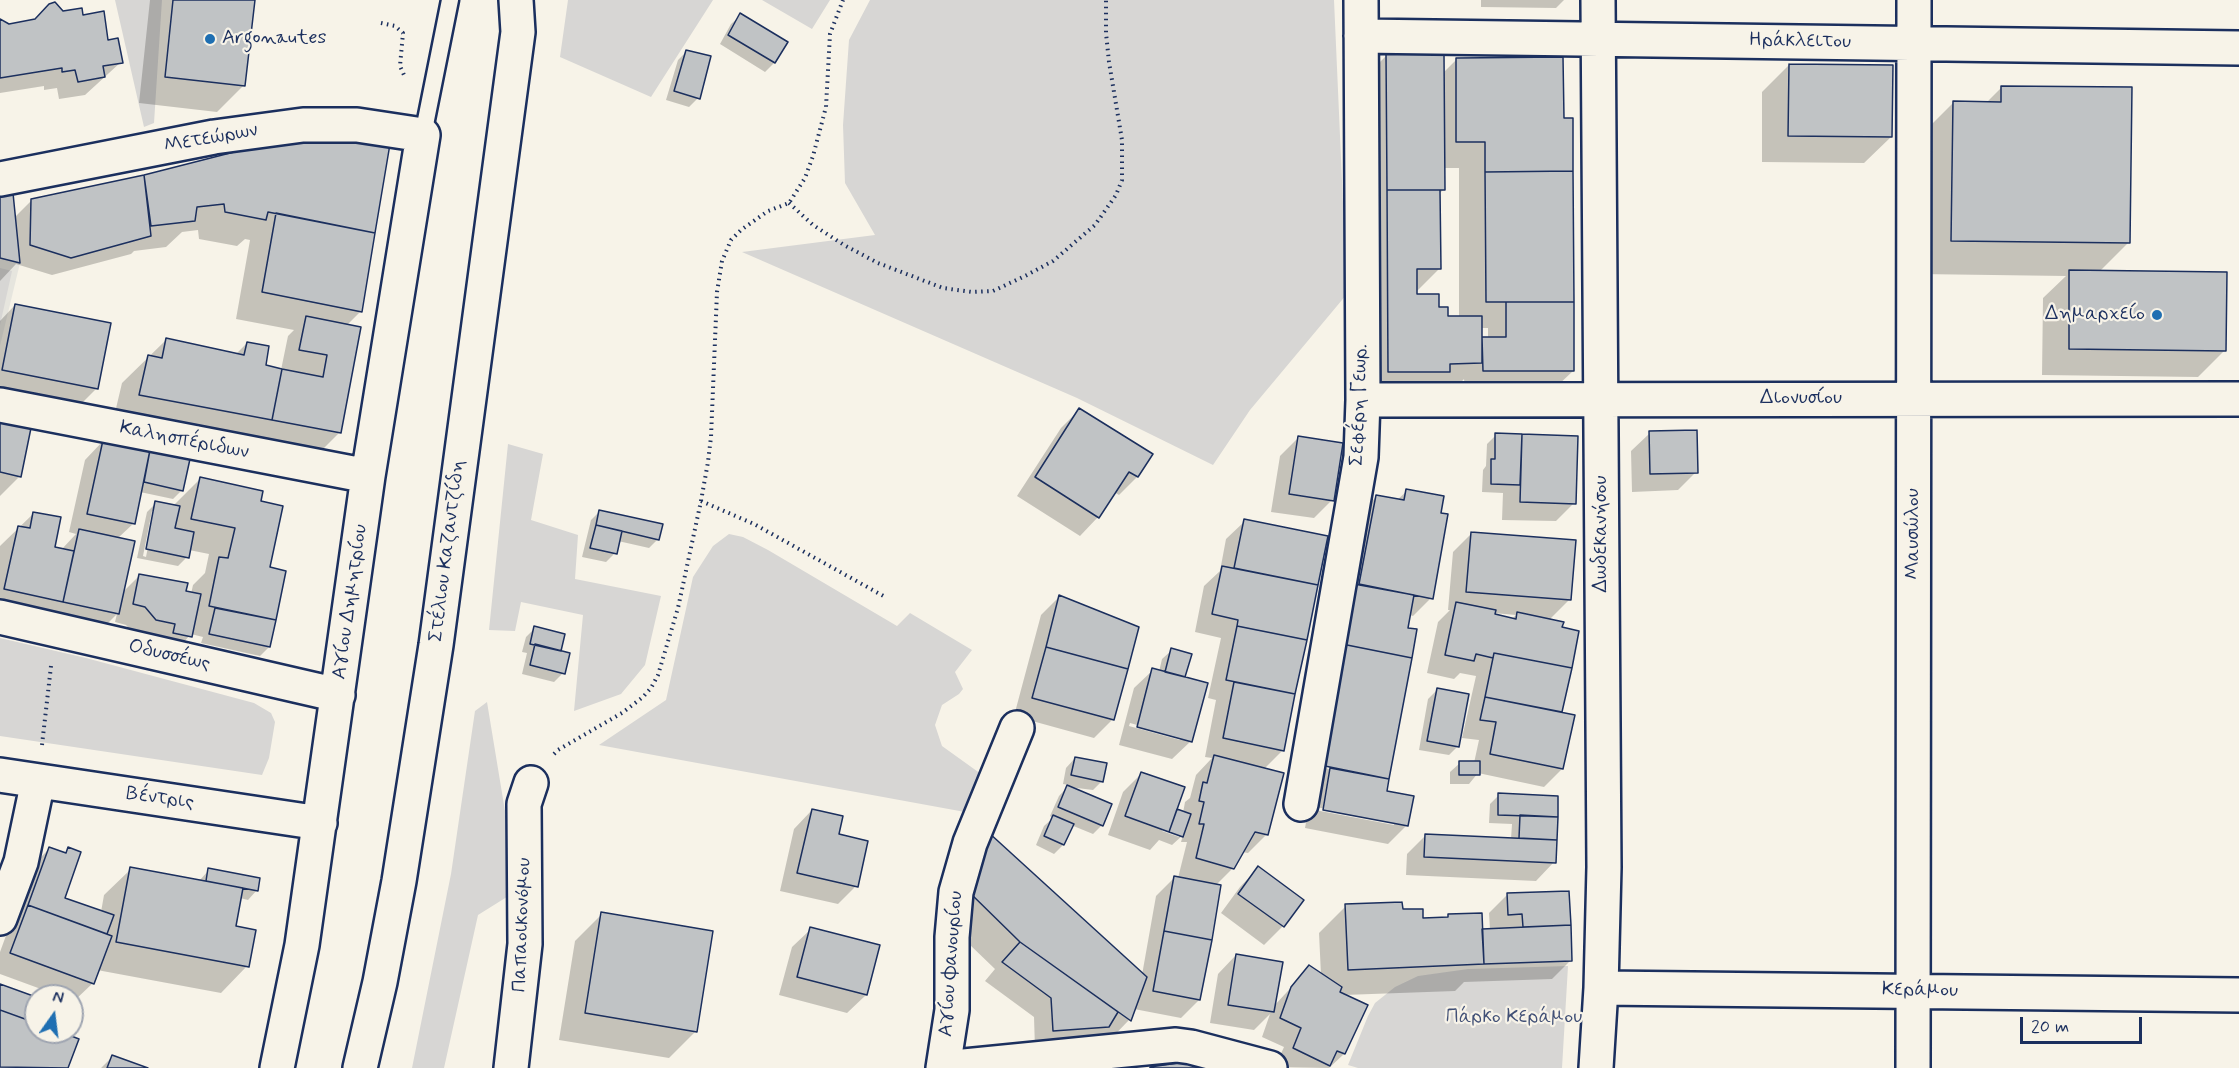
<!DOCTYPE html>
<meta charset="utf-8">
<style>
body{margin:0}
#map{position:relative;width:2239px;height:1068px;overflow:hidden;background:#f7f3e8;font-family:Mynerve,sans-serif}
canvas{display:block}
.north{position:absolute;left:24px;top:984px;width:60px;height:60px;box-sizing:border-box;background:#f7f3e8;border:2px solid #9fa5b1;border-radius:50%;rotate:14deg;font-size:16px;font-weight:700;line-height:24px;text-align:center;color:#1b2f5e}
.north::after{content:'';display:block;margin:auto;width:21px;height:27px;background:#1f6fb2;clip-path:polygon(50% 0,100% 100%,50% 72%,0 100%)}
.scale{position:absolute;left:2020px;top:1017px;width:122px;height:27px;box-sizing:border-box;border:3px solid #1b2f5e;border-top:0;padding-left:8px;font-size:18px;line-height:21px;white-space:nowrap;color:#1b2f5e;-webkit-text-stroke:4px #f7f3e8;paint-order:stroke}
</style>
<div id="map">
<canvas width="2239" height="1068"></canvas>
<div class="north">N</div>
<div class="scale">20 m</div>
</div>
<script>
const c = document.querySelector('canvas').getContext('2d');
c.lineJoin = 'round';
function fill(path, color) {
  c.fillStyle = color;
  c.fill(path, 'evenodd');
}
function poly(rows) {
  const path = new Path2D();
  for (const r of rows) {
    path.moveTo(r[0], r[1]);
    for (let i = 2; i < r.length; i += 2) path.lineTo(r[i], r[i + 1]);
  }
  return path;
}
function trace(path, color, width, dash) {
  c.strokeStyle = color;
  c.lineWidth = width;
  c.lineCap = dash ? 'butt' : 'round';
  c.setLineDash(dash || []);
  c.stroke(path);
}
function label(font, color, halo, rows, align = 'center') {
  c.font = font + ' Mynerve,sans-serif';
  c.lineWidth = 4.5;
  c.setLineDash([]);
  c.textBaseline = 'middle';
  c.strokeStyle = halo;
  c.fillStyle = color;
  for (const [text, x, y, turn = 0] of rows) {
    c.save();
    c.translate(x, y);
    c.rotate((+turn || 0) * Math.PI / 180);
    c.textAlign = isNaN(turn) ? turn : align;
    if (halo) c.strokeText(text, 0, 0);
    c.fillText(text, 0, 0);
    c.restore();
  }
}
const built = poly([
 [0,258,20,263,0,346]
]);
const green = poly([
 [115,0,162,0,154,123,144,127],
 [568,0,713,0,651,97,560,57],
 [762,0,830,0,812,29],
 [870,0,1334,0,1347,294,1250,410,1213,465,1077,398,742,252,875,235,845,183,843,125,849,40],
 [0,268,12,271,0,325],
 [508,444,543,454,531,520,578,535,575,579,661,596,645,665,621,694,574,711,583,615,521,602,515,631,489,630],
 [729,534,743,537,768,550,897,626,910,613,972,650,955,672,963,689,959,694,942,705,935,725,942,746,981,774,965,812,599,745,666,700,693,577,713,546],
 [0,638,86,658,254,703,271,713,275,722,269,758,262,775,0,736],
 [487,702,518,890,478,915,444,1068,412,1068,451,874,475,711],
 [1568,966,1562,1068,1358,1068,1348,1065,1368,1016,1375,1003,1395,987,1418,976,1468,969]
]);
const shadow = poly([
 [150,0,253,0,244,85,217,112,139,103],
 [1481,0,1564,0,1556,8,1481,7],
 [63,13,82,16,107,41,121,62,85,95,59,99,57,88,44,90,44,86,0,93,0,21,8,26],
 [741,15,786,42,774,63,765,72,720,44,731,24],
 [687,51,698,98,689,107,666,100,678,60],
 [1387,55,1443,73,1457,59,1573,371,1554,389,1465,389,1464,379,1454,390,1362,399,1360,82],
 [1443,168,1459,168,1459,318,1446,318,1438,309,1415,295,1415,293,1440,268,1439,194,1443,190],
 [1481,328,1488,328,1488,339,1481,339],
 [1789,65,1891,137,1864,163,1762,162,1762,92],
 [2002,87,2129,242,2099,272,2225,350,2198,377,2042,375,2043,298,2066,276,1918,274,1920,136,1954,102,1986,103],
 [238,153,361,311,346,326,340,432,321,451,255,438,255,436,244,446,113,421,122,383,166,340,236,354,247,343,265,366,281,370,288,336,294,330,236,319,250,240,245,239,237,246,199,239,198,230,182,232,166,247,134,251,131,254,52,275,16,264,0,281,0,198,14,218,31,201,142,177],
 [15,305,97,388,78,407,0,392,0,321],
 [1079,410,1151,455,1137,477,1119,495,1114,492,1098,517,1080,536,1017,496,1061,428],
 [0,423,20,476,0,496],
 [1650,433,1696,472,1678,490,1632,492,1631,451],
 [1496,435,1522,435,1574,503,1556,521,1502,520,1503,493,1482,492,1483,470,1486,466,1487,444],
 [1299,437,1332,500,1314,518,1271,512,1280,456],
 [103,441,188,460,182,490,173,499,140,492,134,523,118,538,122,593,139,576,191,594,193,585,205,573,209,554,189,550,187,557,178,566,137,558,147,512,156,503,173,506,200,479,259,502,268,568,284,572,269,647,260,656,201,643,203,637,191,634,172,655,137,638,126,625,115,622,117,614,99,632,0,610,0,546,34,513,53,548,61,550,76,534,69,532,85,460],
 [152,511,155,511,146,557,143,556],
 [1407,491,1442,497,1439,514,1446,515,1431,598,1413,616,1409,615,1406,629,1415,630,1385,792,1412,797,1407,825,1388,844,1305,828,1311,795,1294,792,1316,673,1324,665,1336,604,1343,597,1358,515,1376,497,1397,500],
 [1313,763,1369,773,1369,776,1313,766],
 [1316,807,1394,822,1394,825,1315,810],
 [600,511,658,539,649,548,618,541,615,553,606,562,582,557,591,520],
 [1245,521,1326,537,1283,750,1264,769,1266,835,1248,853,1242,852,1233,868,1216,885,1199,1000,1181,1018,1134,1009,1129,1020,1103,1047,1035,1049,1034,1017,985,981,995,969,942,918,961,860,1142,975,1156,896,1174,878,1178,878,1187,842,1181,842,1183,835,1172,845,1159,840,1150,850,1108,835,1123,792,1141,774,1175,810,1183,813,1185,802,1190,798,1196,775,1212,758,1205,757,1216,700,1208,698,1221,638,1195,632,1204,586,1220,571,1226,539],
 [1163,828,1179,834,1179,837,1162,831],
 [1471,534,1570,599,1549,620,1561,629,1577,632,1560,714,1562,769,1544,787,1478,773,1469,784,1450,784,1450,772,1460,763,1474,763,1479,740,1462,738,1476,676,1460,673,1454,679,1427,673,1438,622,1450,610,1448,610,1453,552],
 [1493,613,1516,615,1512,619,1492,615],
 [1059,597,1113,719,1094,738,1014,716,1041,615],
 [535,628,559,652,563,673,554,682,522,674,527,653,522,652,526,637],
 [1172,650,1184,676,1191,741,1172,759,1119,745,1134,688,1153,670,1159,672,1162,659],
 [1130,723,1180,737,1180,740,1129,726],
 [1437,690,1458,746,1449,755,1419,750,1428,699],
 [1075,758,1102,781,1093,790,1069,787,1102,825,1093,834,1071,825,1063,845,1054,854,1036,845,1044,826,1053,818,1050,816,1059,796,1069,785,1063,784,1066,768],
 [1499,795,1557,797,1554,862,1536,881,1406,875,1407,854,1426,835,1511,839,1512,824,1489,823,1490,804],
 [812,810,837,835,856,886,838,904,780,891,794,829],
 [50,848,64,854,69,849,63,899,101,912,104,895,131,869,199,881,209,870,257,890,248,900,240,898,234,928,247,966,221,993,97,970,93,983,74,1001,72,1001,72,996,60,996,0,974,0,952,31,867],
 [1258,868,1302,900,1283,926,1264,945,1221,913,1240,887],
 [1568,893,1571,960,1552,979,1464,982,1455,991,1344,995,1344,1054,1329,1068,1275,1067,1284,1047,1262,1037,1270,1014,1254,1030,1210,1023,1218,974,1236,955,1274,1006,1310,967,1321,975,1319,933,1346,906,1401,911,1422,920,1446,919,1449,916,1481,930,1490,930,1489,913,1508,894],
 [602,914,696,1031,669,1058,559,1040,575,941],
 [811,929,866,995,847,1013,779,995,792,947],
 [0,985,36,998,36,1032,56,1032,77,1040,67,1068,0,1068],
 [112,1057,143,1068,101,1068],
 [1133,1060,1133,1068,1082,1068]
]);
const building = poly([
 [173,0,255,0,245,86,165,77,173,0],
 [55,2,63,11,82,8,83,15,104,11,108,40,118,38,123,63,103,66,105,77,78,82,75,70,62,72,62,68,0,78,0,19,9,24,35,19,49,4,55,2],
 [740,13,788,42,775,63,728,35,740,13],
 [686,50,711,56,700,99,674,91,686,50],
 [1386,54,1444,54,1445,190,1387,190,1386,54],
 [1563,57,1564,118,1573,118,1573,171,1485,172,1485,142,1456,142,1456,58,1563,57],
 [1789,64,1893,65,1892,137,1788,136,1789,64],
 [2001,86,2132,87,2130,243,1951,241,1953,101,2001,102,2001,86],
 [326,136,390,144,375,233,268,212,266,220,225,212,224,204,197,207,195,221,151,226,144,175,238,151,326,136],
 [1573,171,1574,302,1486,302,1485,172,1573,171],
 [144,175,151,236,71,258,30,245,31,199,144,175],
 [1387,190,1440,190,1441,269,1417,269,1417,294,1439,294,1439,307,1448,307,1448,316,1482,316,1482,363,1450,364,1450,372,1388,372,1387,190],
 [13,193,20,263,0,258,0,196,13,193],
 [276,213,375,233,362,312,262,292,276,213],
 [2069,270,2227,272,2226,351,2069,349,2069,270],
 [1506,302,1574,302,1574,371,1483,371,1482,337,1506,337,1506,302],
 [15,304,111,323,98,389,2,370,15,304],
 [306,316,361,327,341,433,272,420,282,369,323,377,327,355,299,350,306,316],
 [166,338,244,355,247,342,269,346,266,365,282,369,272,420,139,395,148,355,162,358,166,338],
 [1079,408,1153,454,1138,477,1129,472,1099,518,1035,477,1079,408],
 [0,421,31,428,21,477,0,472,0,421],
 [1697,430,1698,473,1650,474,1649,431,1697,430],
 [1495,433,1522,434,1520,485,1491,484,1491,459,1495,459,1495,433],
 [1522,434,1578,436,1576,504,1520,502,1522,434],
 [1298,436,1343,443,1334,501,1289,494,1298,436],
 [103,440,150,450,135,524,87,514,103,440],
 [150,450,190,459,183,491,144,482,150,450],
 [200,477,263,491,261,501,283,506,270,567,286,571,276,620,209,606,219,557,228,558,235,528,191,519,200,477],
 [1406,489,1444,496,1441,513,1448,514,1433,599,1359,584,1376,495,1404,500,1406,489],
 [155,501,180,506,175,528,194,532,189,558,146,549,155,501],
 [599,510,663,524,659,540,596,525,599,510],
 [33,512,61,517,55,547,74,551,63,602,4,589,18,526,30,528,33,512],
 [1244,519,1328,536,1318,585,1234,568,1244,519],
 [596,525,622,531,617,554,590,548,596,525],
 [79,529,135,541,119,614,63,602,79,529],
 [1471,532,1576,540,1571,600,1466,592,1471,532],
 [1222,566,1318,585,1307,640,1237,626,1238,620,1212,614,1222,566],
 [139,574,188,583,186,591,201,594,192,637,173,633,175,624,156,620,145,607,133,604,139,574],
 [1354,584,1414,595,1408,628,1417,629,1412,658,1342,644,1354,584],
 [1059,595,1139,627,1128,669,1046,647,1059,595],
 [1456,602,1496,610,1495,614,1516,619,1517,612,1564,622,1562,627,1579,631,1572,668,1494,653,1493,658,1476,654,1474,661,1445,655,1456,602],
 [215,608,276,620,270,647,209,634,215,608],
 [534,626,565,634,561,651,530,644,534,626],
 [1237,626,1307,640,1295,694,1226,680,1237,626],
 [535,644,570,653,565,674,530,665,535,644],
 [1342,644,1412,658,1389,779,1320,765,1342,644],
 [1046,647,1128,669,1114,720,1032,698,1046,647],
 [1171,648,1192,654,1185,677,1165,672,1171,648],
 [1494,653,1572,668,1562,712,1485,697,1494,653],
 [1152,668,1208,683,1192,742,1137,727,1152,668],
 [1234,682,1295,694,1284,751,1223,738,1234,682],
 [1437,688,1469,694,1459,747,1427,741,1437,688],
 [1485,697,1575,715,1563,769,1490,754,1496,722,1480,720,1485,697],
 [1214,755,1284,773,1268,835,1255,832,1234,869,1196,858,1204,824,1199,824,1204,802,1199,801,1203,782,1207,783,1214,755],
 [1075,757,1107,763,1103,782,1071,775,1075,757],
 [1459,761,1480,761,1480,775,1459,775,1459,761],
 [1330,768,1389,779,1387,791,1414,796,1408,826,1323,810,1330,768],
 [1141,772,1185,787,1169,832,1125,816,1141,772],
 [1067,785,1112,804,1103,826,1058,807,1067,785],
 [1498,793,1558,796,1558,817,1498,815,1498,793],
 [812,809,843,816,839,834,868,841,858,887,797,873,812,809],
 [1177,809,1191,814,1183,837,1169,832,1177,809],
 [1053,815,1074,824,1064,845,1044,836,1053,815],
 [1520,815,1558,817,1557,840,1519,838,1520,815],
 [988,832,1147,977,1131,1021,1020,942,968,891,988,832],
 [1425,834,1557,840,1556,863,1424,857,1425,834],
 [49,847,66,853,68,847,81,852,65,898,114,915,107,934,28,905,49,847],
 [1258,866,1304,900,1284,927,1238,894,1258,866],
 [130,867,243,888,236,926,256,930,249,967,116,942,130,867],
 [208,868,260,878,258,891,206,881,208,868],
 [1174,876,1221,885,1212,940,1164,931,1174,876],
 [1569,891,1571,925,1523,927,1522,914,1508,915,1507,893,1569,891],
 [1402,902,1403,909,1423,909,1423,918,1448,917,1448,914,1482,913,1484,964,1348,970,1345,904,1402,902],
 [28,905,112,936,94,984,10,953,28,905],
 [601,912,713,931,697,1032,585,1013,601,912],
 [1571,925,1572,961,1484,964,1482,929,1571,925],
 [810,927,880,945,867,995,797,977,810,927],
 [1164,931,1212,940,1200,1000,1153,991,1164,931],
 [1020,942,1118,1012,1109,1027,1053,1031,1051,998,1002,962,1020,942],
 [1236,954,1283,962,1274,1012,1228,1005,1236,954],
 [1309,965,1342,987,1340,992,1368,1005,1345,1054,1337,1051,1330,1066,1293,1048,1301,1028,1280,1018,1291,987,1309,965],
 [0,984,36,997,36,1023,0,1010,0,984],
 [0,1010,36,1023,36,1032,61,1032,79,1039,68,1068,0,1067,0,1010],
 [112,1055,148,1068,107,1068,112,1055],
 [1207,1059,1231,1068,1150,1068,1150,1067,1207,1059]
]);
const path = poly([
 [381,23,395,26,403,33,400,66,404,75],
 [789,203,813,225,844,245,878,263,943,288,972,292,993,291,1025,276,1053,261,1095,225,1116,195,1122,180,1122,140,1109,62,1106,33,1106,0],
 [701,501,754,524,887,598],
 [42,745,51,666],
 [554,754,558,750,622,713,643,697,651,688,658,675,678,608,701,501,708,462,711,437,717,292,722,261,731,240,741,230,768,211,789,203,805,178,813,156,826,107,830,34,843,0]
]);
const service = poly([
 [423,135,450,0]
]);
const minor = poly([
 [1361,36,2239,48],
 [0,179,214,137,303,125,357,125,423,135,368,476,302,945,277,1068],
 [1363,400,2239,399],
 [0,405,368,476],
 [0,617,338,695],
 [0,775,320,823],
 [1301,804,1361,457,1363,400,1361,0],
 [0,918,21,862,38,781],
 [1601,988,2239,995],
 [511,1068,525,944,524,804,531,783],
 [943,1068,952,1010,952,937,956,892,970,843,1017,728],
 [944,1068,1176,1045,1191,1047,1270,1068],
 [1596,1068,1601,988,1604,867,1598,0],
 [1913,1068,1914,0]
]);
const primary = poly([
 [360,1068,380,982,399,881,436,645,518,32,516,0]
]);
const markers = [
 [210,39,6,"#1f6fb2"],
 [2157,315,6,"#1f6fb2"]
];
const poiNames = [
 ["Argonautes",222,39],
 ["Δημαρχείο",2145,315,"right"]
];
const streetNames = [
 ["Ηράκλειτου",1800,42,1],
 ["Μετεώρων",211,139,-10],
 ["Διονυσίου",1801,399],
 ["Σεφέρη Γεωρ.",1360,405,-88],
 ["Καλησπέριδων",184,441,11],
 ["Δωδεκανήσου",1602,534,-90],
 ["Μαυσώλου",1914,534,-90],
 ["Στέλιου Καζαντζίδη",448,551,-83],
 ["Αγίου Δημητρίου",351,602,-82],
 ["Οδυσσέως",169,656,13],
 ["Βέντρις",160,799,8],
 ["Παπαοικονόμου",523,925,-88],
 ["Αγίου Φανουρίου",952,964,-86],
 ["Κεράμου",1920,991,1]
];
const parkNames = [
 ["Πάρκο Κεράμου",1514,1018]
];
fill(built, '#e6e5de');
fill(green, '#d7d6d4');
fill(shadow, '#0003');
fill(building, '#c0c3c5');
trace(building, '#1b2f5e', 1.5);
trace(service, '#1b2f5e', 21);
trace(minor, '#1b2f5e', 38);
trace(primary, '#1b2f5e', 38);
trace(path, '#1b2f5e', 4, [1.5, 4.5]);
trace(service, '#f7f3e8', 16);
trace(minor, '#f7f3e8', 33);
trace(primary, '#f7f3e8', 33);
for (const [x, y, r, color] of markers) {
  const dot = new Path2D();
  dot.arc(x, y, r, 0, 2 * Math.PI);
  c.fillStyle = color;
  c.fill(dot);
  trace(dot, '#f7f3e8', 2);
}
label('20px', '#1b2f5e', '#f7f3e8', poiNames, 'left');
label('20px', '#1b2f5e', '#f7f3e8', streetNames);
label('20px', '#415076', '#f7f3e8', parkNames);
</script>
